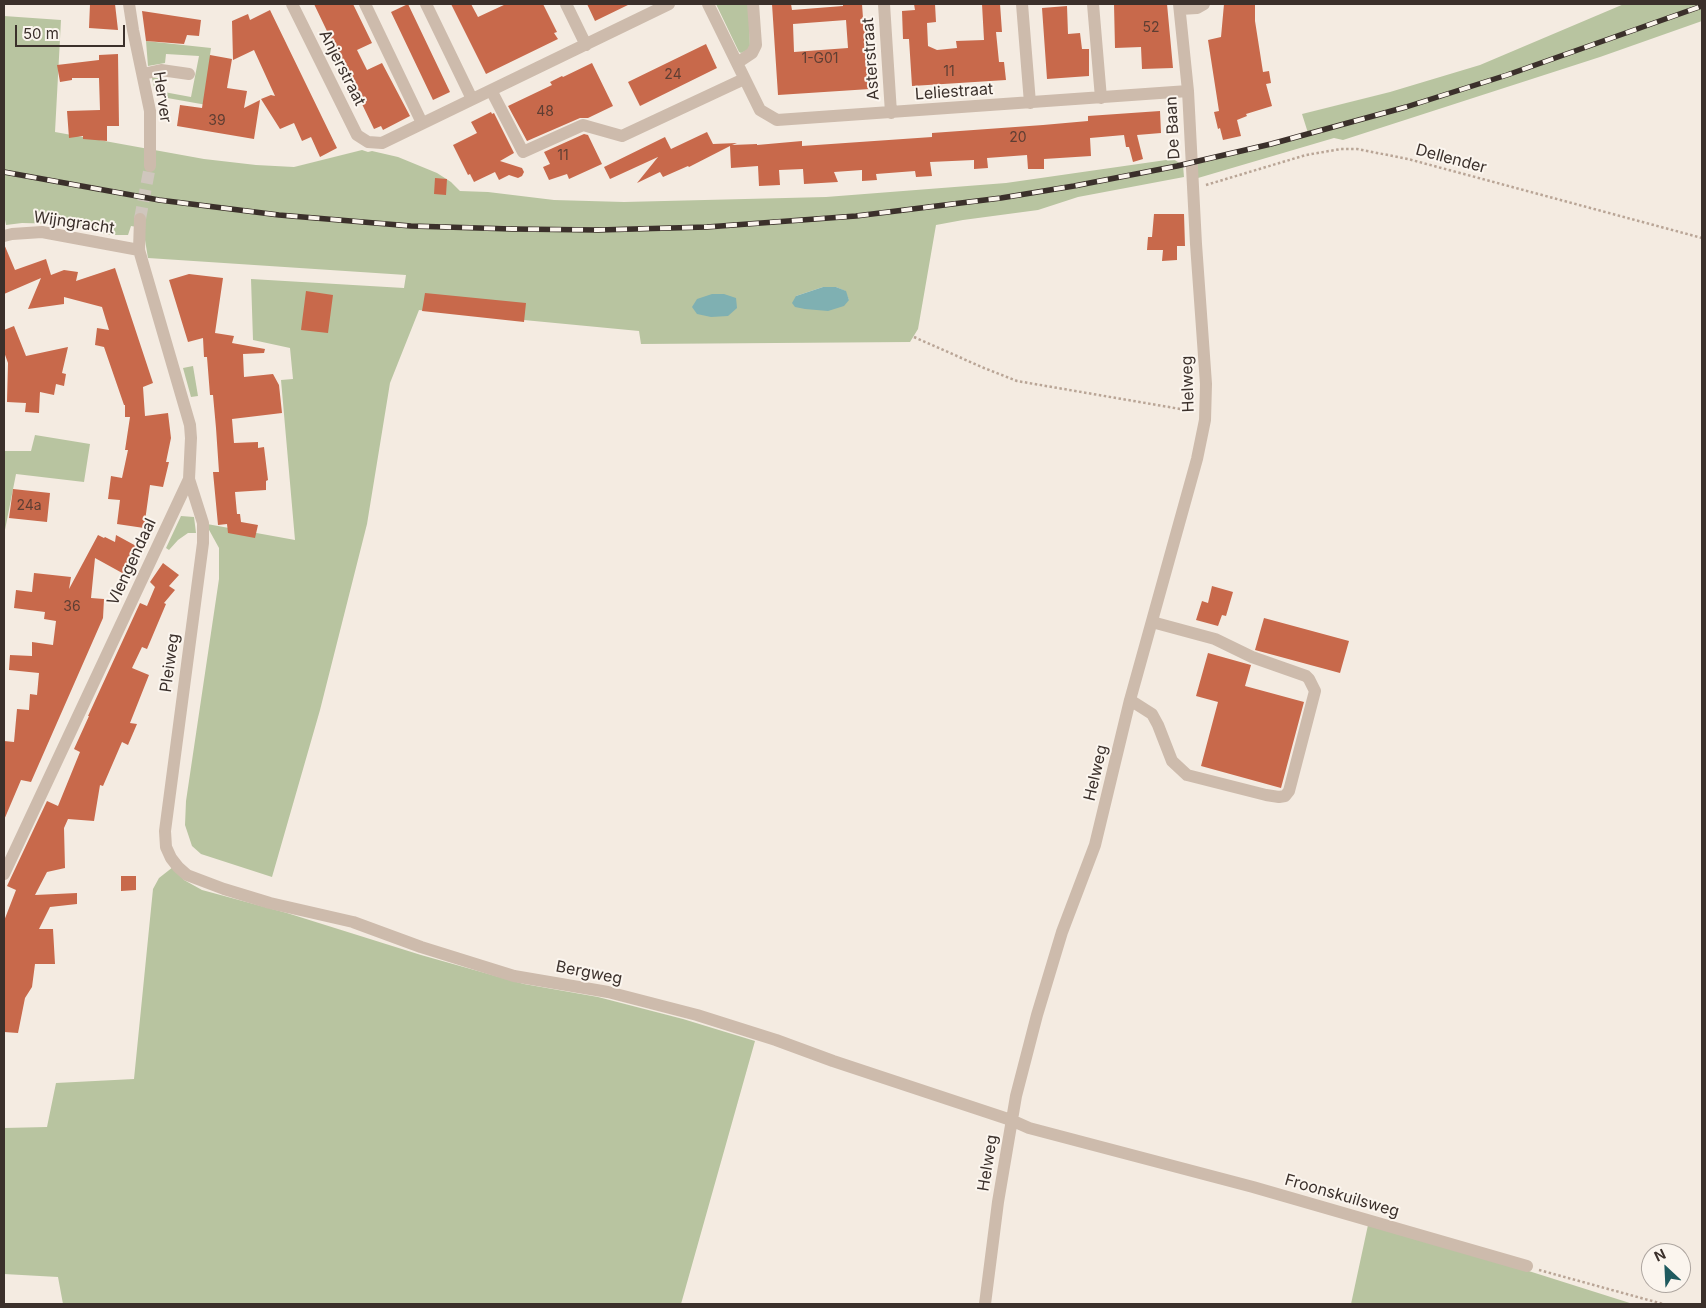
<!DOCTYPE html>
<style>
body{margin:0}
#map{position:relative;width:1706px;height:1308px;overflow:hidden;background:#f4ebe1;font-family:Inter,sans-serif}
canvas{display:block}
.frame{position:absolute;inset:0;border:5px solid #3b302b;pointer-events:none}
.north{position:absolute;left:1641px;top:1243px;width:50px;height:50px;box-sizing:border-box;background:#fbf5ee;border:1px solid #aea6a0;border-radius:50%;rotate:335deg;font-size:14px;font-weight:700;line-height:20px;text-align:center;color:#3b302b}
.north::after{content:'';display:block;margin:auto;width:18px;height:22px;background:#1f5a5e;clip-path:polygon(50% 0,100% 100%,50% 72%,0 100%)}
.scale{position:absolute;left:15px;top:25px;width:110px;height:22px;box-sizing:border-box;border:2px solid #3b302b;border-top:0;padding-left:6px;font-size:15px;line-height:18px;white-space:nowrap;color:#3b302b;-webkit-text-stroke:4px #fbf5ee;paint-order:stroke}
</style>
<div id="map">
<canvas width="1706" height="1308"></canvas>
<div class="frame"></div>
<div class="north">N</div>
<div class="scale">50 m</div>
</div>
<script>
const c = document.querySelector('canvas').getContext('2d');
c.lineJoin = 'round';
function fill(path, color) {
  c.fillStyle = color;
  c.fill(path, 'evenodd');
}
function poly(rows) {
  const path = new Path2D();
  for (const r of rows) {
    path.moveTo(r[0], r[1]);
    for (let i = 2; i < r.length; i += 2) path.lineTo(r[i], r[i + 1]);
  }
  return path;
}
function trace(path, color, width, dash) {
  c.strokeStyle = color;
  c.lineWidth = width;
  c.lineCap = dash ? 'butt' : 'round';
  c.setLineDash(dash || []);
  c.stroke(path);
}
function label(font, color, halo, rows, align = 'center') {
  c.font = font + ' Inter,sans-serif';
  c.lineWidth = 4;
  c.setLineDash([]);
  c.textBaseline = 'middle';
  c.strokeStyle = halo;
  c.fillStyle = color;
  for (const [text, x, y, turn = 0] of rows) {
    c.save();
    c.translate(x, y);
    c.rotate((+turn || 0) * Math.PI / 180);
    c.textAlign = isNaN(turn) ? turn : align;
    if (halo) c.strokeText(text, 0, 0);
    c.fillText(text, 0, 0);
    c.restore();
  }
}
const green = poly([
 [716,4,749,4,750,49,741,53,739,52],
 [1624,4,1702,4,1702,21,1600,57,1343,140,1334,138,1198,178,1197,161,1308,133,1302,114,1390,92,1480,65],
 [4,16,61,20,55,132,204,159,256,165,294,167,362,150,368,152,372,151,398,157,437,173,451,182,460,191,488,192,554,200,624,202,826,197,1006,183,1173,159,1183,165,1184,177,1078,197,1038,210,963,220,936,225,918,329,910,342,641,344,639,331,419,310,390,383,367,524,320,710,272,877,201,854,192,846,185,825,186,801,219,579,219,548,208,528,207,524,295,540,281,380,293,379,290,348,253,340,251,279,404,288,406,275,148,258,143,228,131,226,128,235,111,235,63,224,22,223,6,225,4,214],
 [823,287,836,287,845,291,849,300,796,296],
 [146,41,211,48,210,55,218,107,156,96,152,78,164,78,164,92,191,97,199,56,166,54,165,63,148,66],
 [193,366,198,396,191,397,183,368],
 [35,435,90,444,84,482,16,474,4,535,4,451,31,451],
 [181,516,194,517,196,533,188,533,178,540,169,550,166,548],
 [173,867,184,880,202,890,287,913,421,955,524,984,598,997,683,1019,755,1041,681,1304,63,1304,58,1277,4,1274,4,1128,47,1127,56,1083,134,1079,153,889,159,878],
 [1368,1225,1456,1248,1633,1304,1351,1304]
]);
const water = poly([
 [823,287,836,287,846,291,849,300,844,306,828,311,805,309,795,307,792,303,796,296],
 [712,294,724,294,736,298,737,308,728,316,711,317,697,314,692,307,697,299]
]);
const building = poly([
 [90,4,115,4,118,30,89,28],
 [314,4,353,4,372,43,357,50,367,70,382,63,410,116,383,130,381,126,374,129],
 [408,4,450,92,433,100,391,12],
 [451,4,471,4,478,17,506,4,543,4,557,32,554,33,558,39,486,74],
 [587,4,630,4,595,21],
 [772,4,791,4,792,10,843,6,843,4,862,4,863,18,865,18,870,89,778,95],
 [846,20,848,48,794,52,793,24],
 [914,4,935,4,936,22,927,23,928,46,937,50,957,48,956,41,984,40,982,4,1000,4,1002,32,996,32,999,62,1004,62,1006,80,912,86,909,39,903,39,902,11,915,10],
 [1114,4,1167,4,1173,68,1142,69,1141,47,1115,48],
 [1224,4,1255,4,1255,21,1263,72,1269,71,1271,83,1266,84,1272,106,1246,114,1247,116,1237,120,1241,136,1223,140,1220,128,1218,129,1214,112,1219,111,1208,40,1221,37],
 [1067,6,1068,34,1080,33,1082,49,1089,49,1089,76,1047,79,1042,8],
 [270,10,337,148,320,157,311,137,302,141,294,123,280,129,261,99,271,95,275,96,254,50,233,60,232,21,248,14,250,20],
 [142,11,201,20,199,36,187,35,184,44,146,41],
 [706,44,717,68,640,106,628,82],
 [118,54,119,126,107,126,107,141,83,139,83,136,69,138,67,111,100,110,99,78,72,78,72,80,60,82,57,65,99,60,99,55],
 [210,55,232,59,227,88,247,91,244,108,260,100,254,139,177,126,180,105,202,108],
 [592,63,613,106,588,118,580,118,527,141,508,106,552,85,550,82,562,76,563,77],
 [1160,111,1161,133,1137,135,1143,159,1133,162,1129,147,1126,147,1124,135,1090,138,1091,156,1044,159,1044,169,1028,169,1027,155,987,158,988,168,974,169,974,160,930,162,932,176,916,177,915,171,876,174,877,180,862,181,862,170,834,172,838,182,804,184,803,169,779,170,780,185,759,186,758,166,731,168,730,146,689,167,688,166,663,177,660,172,637,183,658,157,610,179,604,167,665,137,671,149,707,132,713,144,737,143,732,145,757,144,757,145,802,141,802,146,932,137,932,133,1043,125,1088,121,1088,116],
 [491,112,492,114,494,113,514,153,500,161,522,168,524,172,522,176,518,178,509,175,499,180,495,172,474,182,470,174,468,175,453,145,477,133,471,122],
 [584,134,588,135,602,164,569,179,567,174,549,180,543,167,550,164,544,152],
 [435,178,447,179,446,195,434,194],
 [1154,214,1184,214,1185,246,1177,246,1177,260,1162,261,1163,250,1147,250,1148,237,1152,237],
 [4,244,15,270,46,259,51,275,64,270,78,272,76,281,115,268,153,383,143,387,145,416,168,413,171,438,166,462,169,462,163,487,150,485,144,528,117,524,120,500,108,499,111,476,122,478,128,450,125,450,130,417,125,417,125,405,124,405,104,347,95,345,97,328,109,330,102,307,64,297,64,304,28,309,41,278,4,294],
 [189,274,223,278,215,333,234,336,232,343,265,349,264,353,243,354,244,377,273,374,279,385,282,413,232,419,234,443,258,442,258,448,264,447,268,480,266,481,266,490,235,492,237,514,240,514,241,522,258,525,255,538,228,533,227,524,218,525,213,472,219,472,216,428,213,395,210,395,207,357,204,357,203,338,188,342,169,280],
 [306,291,333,295,328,333,301,330],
 [425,293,526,303,524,322,422,311],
 [14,326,26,356,68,347,62,373,66,374,64,386,56,384,54,395,40,392,39,413,25,412,26,403,7,402,8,363,4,352,4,330],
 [13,489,50,493,47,522,9,518],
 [98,535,104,538,105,537,115,542,116,535,138,547,124,574,95,558,91,598,104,599,103,618,31,782,21,780,4,820,4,741,14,742,17,709,29,710,30,694,37,695,39,673,9,670,10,655,32,656,32,642,53,645,56,621,44,619,45,612,14,608,16,590,32,592,34,573,71,577,69,589],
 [163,563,179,575,169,586,175,590,164,603,166,604,147,649,142,647,132,668,149,675,130,723,137,724,128,745,122,742,103,786,100,785,94,821,68,819,64,828,65,868,47,872,35,895,77,893,77,904,50,907,39,929,53,929,55,964,35,964,32,987,25,998,18,1033,4,1032,4,921,16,890,7,886,47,801,58,806,80,752,74,749,89,716,88,716,140,603,147,606,155,587,150,582],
 [1212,586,1233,592,1226,616,1222,615,1218,626,1196,620,1202,601,1208,603],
 [1264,618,1349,641,1340,673,1255,650],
 [1208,653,1251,665,1245,686,1304,702,1281,788,1201,766,1218,702,1196,696],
 [121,876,136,876,136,890,121,891]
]);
const minorTunnel = poly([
 [140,219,150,166]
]);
const path = poly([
 [1206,185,1306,155,1341,149,1357,149,1408,159,1702,238],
 [914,337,984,368,1017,381,1192,411],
 [1539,1270,1663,1304]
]);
const minor = poly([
 [129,4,133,30,150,111,150,166],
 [292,4,357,135,368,142,382,143,669,4],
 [365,4,422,123],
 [426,4,472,99],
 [566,4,586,45],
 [708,4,760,110,777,120,1188,91],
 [884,4,891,113],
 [1022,4,1030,103],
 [1093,4,1101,98],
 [1180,9,1197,8,1204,4],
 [737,63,752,53,756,45,753,4],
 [143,74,161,70,189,74],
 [491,90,523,152,583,125,622,136,744,79],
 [4,236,12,234,42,232,139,250],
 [189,479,203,523,203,543,165,831,166,847,171,858,178,867,187,875,224,889,270,903,353,922,421,947,514,976,608,992,697,1015,776,1040,833,1061,1011,1120,1029,1128,1253,1187,1527,1266],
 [1130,700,1152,714,1158,725,1172,761,1187,775,1266,795,1279,797,1285,796,1289,791,1315,691,1309,679,1306,676,1252,657,1215,639,1152,622],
 [4,874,189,479,191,438,190,425,139,250,140,219],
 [985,1304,998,1202,1016,1096,1037,1015,1062,932,1095,845,1130,700,1197,459,1205,420,1206,384,1196,244,1188,91,1179,4]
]);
const rail = poly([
 [4,172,159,200,279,215,411,226,512,229,598,230,707,227,856,216,1001,198,1074,186,1177,166,1271,144,1406,107,1507,75,1702,6]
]);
const numberNames = [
 ["52",1151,28],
 ["1-G01",820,59],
 ["11",949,72],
 ["24",673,75],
 ["48",545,112],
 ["39",217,121],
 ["20",1018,138],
 ["11",563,156],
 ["24a",29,506],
 ["36",72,607]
];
const streetNames = [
 ["Asterstraat",871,59,-94],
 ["Anjerstraat",342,68,63],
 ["Leliestraat",954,92,-4],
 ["Herver",162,97,82],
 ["De Baan",1173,128,-93],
 ["Dellender",1451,159,15],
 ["Wijngracht",74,223,8],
 ["Helweg",1188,384,-92],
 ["Vlengendaal",132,562,-65],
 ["Pleiweg",170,663,-82],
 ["Helweg",1096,773,-77],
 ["Bergweg",589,973,11],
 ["Helweg",988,1163,-81],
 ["Froonskuilsweg",1342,1196,16]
];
fill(green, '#b8c4a0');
fill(water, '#7fb0b2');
fill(building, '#c8694b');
trace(minorTunnel, '#cfc6bd', 12, [12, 6]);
trace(path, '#b9a596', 2.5, [2.5, 2.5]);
trace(minor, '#cdbbac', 12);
trace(rail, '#3b302b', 5.5);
trace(rail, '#fbf5ee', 4, [11]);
label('14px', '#5e3e33', null, numberNames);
label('16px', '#3b302b', '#fbf5ee', streetNames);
</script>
